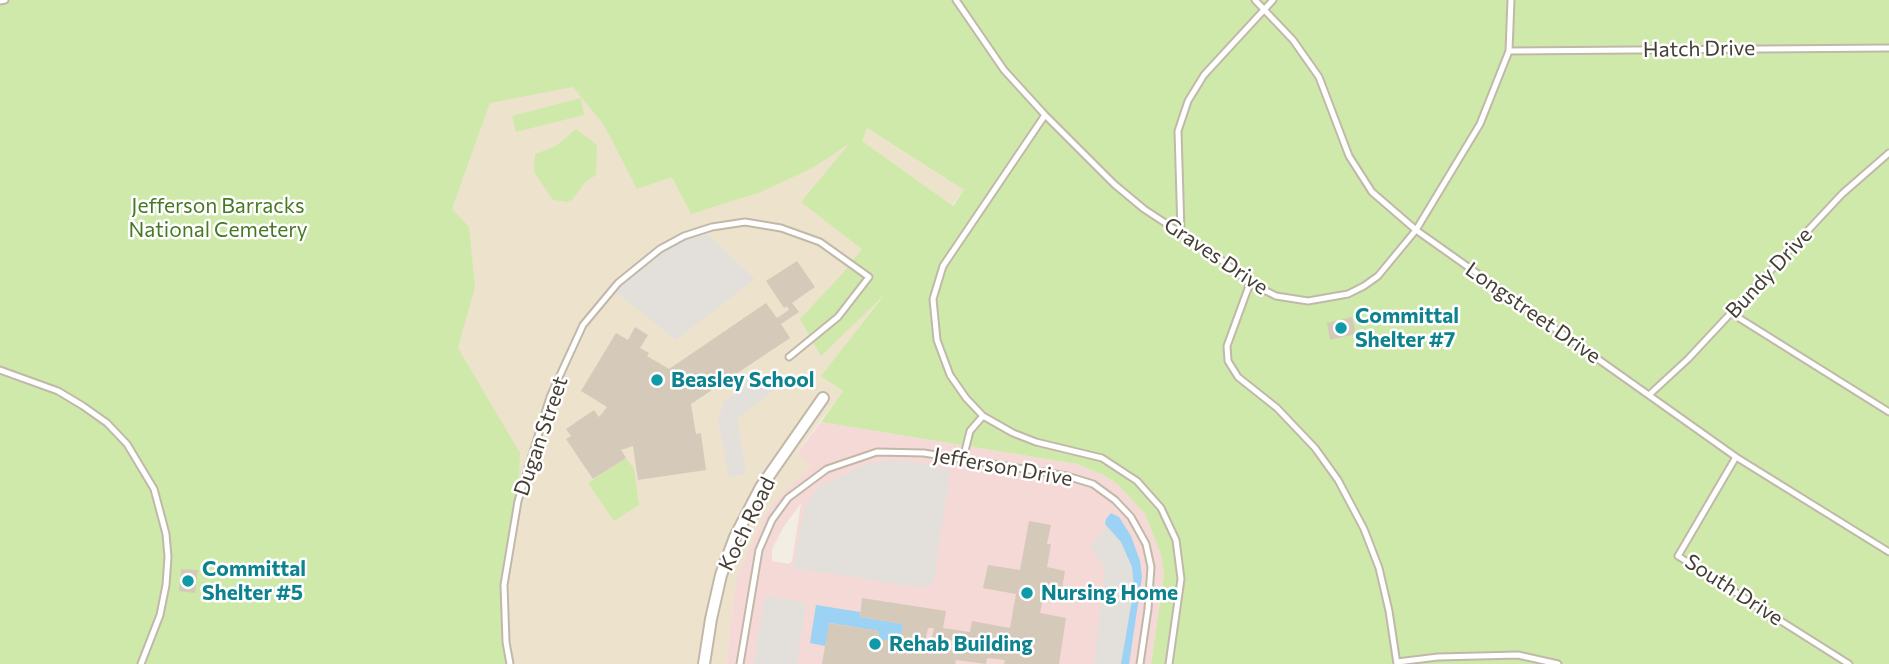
<!DOCTYPE html>
<style>
body{margin:0}
canvas{display:block;background:#f3eee4}
</style>
<canvas width="1889" height="664"></canvas>
<script>
const c = document.querySelector('canvas').getContext('2d');
c.lineJoin = 'round';
function fill(path, color) {
  c.fillStyle = color;
  c.fill(path, 'evenodd');
}
function poly(rows) {
  const path = new Path2D();
  for (const r of rows) {
    path.moveTo(r[0], r[1]);
    for (let i = 2; i < r.length; i += 2) path.lineTo(r[i], r[i + 1]);
  }
  return path;
}
function trace(path, color, width, dash) {
  c.strokeStyle = color;
  c.lineWidth = width;
  c.lineCap = dash ? 'butt' : 'round';
  c.setLineDash(dash || []);
  c.stroke(path);
}
function label(font, color, halo, rows, align = 'center') {
  c.font = font + ' Commissioner,sans-serif';
  c.lineWidth = 5;
  c.setLineDash([]);
  c.textBaseline = 'middle';
  c.strokeStyle = halo;
  c.fillStyle = color;
  for (const [text, x, y, turn = 0] of rows) {
    c.save();
    c.translate(x, y);
    c.rotate((+turn || 0) * Math.PI / 180);
    c.textAlign = isNaN(turn) ? turn : align;
    if (halo) c.strokeText(text, 0, 0);
    c.fillText(text, 0, 0);
    c.restore();
  }
}
const education = poly([
 [527,0,666,0,964,190,822,375,843,391,797,452,811,466,771,505,747,552,736,580,726,664,288,664]
]);
const medical = poly([
 [821,422,1077,464,1105,476,1117,484,1145,514,1161,555,1164,574,1151,664,726,664,736,580,747,552,771,505,811,466,797,453]
]);
const green = poly([
 [0,0,1889,0,1889,664,1151,664,1164,574,1161,555,1145,514,1117,484,1105,476,1077,464,821,422,843,391,821,376,884,295,821,356,800,319,844,272,862,249,801,202,849,144,814,167,761,192,691,214,672,177,637,189,604,125,573,87,490,103,452,209,469,227,475,287,458,348,520,453,518,501,502,594,511,664,0,664],
 [867,128,964,190,953,206,862,141],
 [581,98,584,115,516,132,512,116],
 [576,129,597,145,596,175,585,182,572,200,567,202,553,200,534,172,535,154,556,146],
 [626,458,634,469,639,505,614,521,588,483]
]);
const parking = poly([
 [703,230,755,279,676,340,613,290,660,249],
 [767,372,778,387,737,419,746,473,729,478,718,419,724,401],
 [888,460,909,461,950,470,934,579,929,586,918,587,793,568,806,504,819,487,864,465],
 [1107,526,1121,542,1132,567,1134,588,1121,664,1094,664,1105,573,1103,564,1090,547],
 [765,596,806,603,797,664,754,664]
]);
const water = poly([
 [1111,513,1119,517,1131,536,1140,561,1142,577,1129,664,1121,664,1134,588,1132,567,1121,542,1105,524,1106,519],
 [816,605,860,612,860,617,903,624,900,643,878,639,879,631,830,623,825,646,810,643]
]);
const pier = poly([
 [801,503,792,561,789,564,772,561,772,549,784,526]
]);
const building = poly([
 [797,261,815,287,792,303,799,312,781,324,790,338,691,404,696,434,701,433,706,470,638,480,633,446,621,450,626,458,593,479,566,439,571,436,566,429,594,410,599,417,607,407,581,391,616,333,628,340,635,327,648,335,640,348,649,353,647,356,669,369,766,303,777,318,789,310,787,306,784,308,766,281],
 [1352,317,1356,334,1330,340,1327,323],
 [1029,521,1051,525,1047,544,1051,544,1047,567,1065,571,1061,595,1044,592,1040,613,1066,618,1059,664,1004,664,1005,660,987,658,986,664,956,660,955,664,822,664,829,623,879,631,878,639,900,643,903,624,860,617,862,598,946,611,943,628,970,632,972,621,1010,628,1016,594,983,588,988,565,1020,570],
 [928,628,934,628,932,637,968,643,966,653,924,646],
 [181,569,198,570,195,593,179,591]
]);
const service = poly([
 [956,0,1004,70,1045,115,1114,184,1144,209,1220,259,1250,283,1276,296,1308,301,1348,294,1364,286,1378,276,1416,230,1480,124,1509,51,1511,0],
 [1255,0,1293,40,1319,77,1349,156,1372,192,1416,230,1736,457,1889,552],
 [0,1,5,0],
 [1509,51,1889,48],
 [1045,115,943,266,933,299,937,340,950,375,966,398,983,416,1013,433,1036,442,1102,458,1137,481,1161,508,1176,540,1181,579,1169,664],
 [1181,232,1178,131,1188,101,1204,75,1273,0],
 [1250,283,1227,346,1228,361,1238,377,1277,408,1315,448,1338,480,1364,529,1379,568,1389,611,1397,664],
 [1731,313,1889,412],
 [0,370,58,391,83,406,107,423,127,444,154,489,166,534,168,557,166,585,160,615,141,664],
 [1649,395,1688,359,1842,194,1889,153],
 [1736,457,1678,556,1849,664],
 [963,459,970,431,983,416],
 [1397,662,1438,657,1518,655,1558,664],
 [510,664,506,642,504,585,518,501,550,397,583,325,618,283,660,249,684,236,712,227,745,222,781,228,820,242,869,277,838,317,789,357],
 [740,664,759,550,772,520,788,498,827,469,877,452,924,453,1067,476,1093,484,1115,500,1131,517,1146,544,1151,567,1148,609,1140,664]
]);
const minor = poly([
 [704,664,711,619,721,575,735,537,761,487,823,398]
]);
const markers = [
 [1341,328,7,"#0f9aa8"],
 [657,380,7,"#0f9aa8"],
 [188,581,7,"#0f9aa8"],
 [1027,593,7,"#0f9aa8"],
 [875,644,7,"#0f9aa8"]
];
const streetNames = [
 ["Hatch Drive",1699,49,-1],
 ["Graves Drive",1216,256,34],
 ["Bundy Drive",1769,273,-47],
 ["Longstreet Drive",1533,313,35],
 ["Dugan Street",541,436,-71],
 ["Jefferson Drive",1003,467,10],
 ["Koch Road",747,524,-64],
 ["South Drive",1734,590,33]
];
const parkNames = [
 ["Jefferson Barracks",218,206],
 ["National Cemetery",218,230]
];
const cultureNames = [
 ["Committal",1355,316],
 ["Shelter #7",1355,340],
 ["Beasley School",671,380],
 ["Committal",202,569],
 ["Shelter #5",202,593],
 ["Nursing Home",1041,593],
 ["Rehab Building",889,644]
];
fill(education, '#ede3cd');
fill(medical, '#f4d9d6');
fill(green, '#cfe9aa');
fill(parking, '#e3e0dc');
fill(water, '#9cd2f3');
fill(pier, '#f3eee4');
fill(building, '#d5c9b9');
trace(service, '#c1b8a9', 9);
trace(minor, '#c1b8a9', 14);
trace(service, '#fff', 5);
trace(minor, '#fff', 10);
for (const [x, y, r, color] of markers) {
  const dot = new Path2D();
  dot.arc(x, y, r, 0, 2 * Math.PI);
  c.fillStyle = color;
  c.fill(dot);
  trace(dot, '#fff', 2.5);
}
label('21px', '#453e33', '#fff', streetNames);
label('21px', '#477925', '#fff', parkNames);
label('bold 21px', '#0d838f', '#fff', cultureNames, 'left');
</script>
